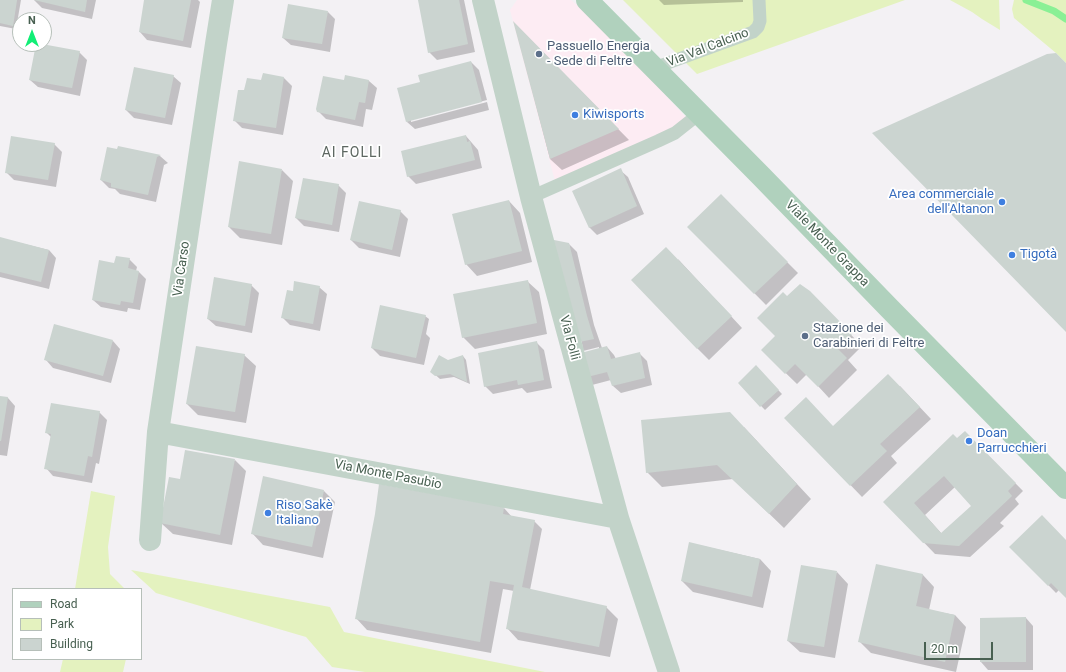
<!DOCTYPE html>
<meta charset="utf-8">
<style>
body{margin:0}
#map{position:relative;width:1066px;height:672px;overflow:hidden;background:#f3f1f4;font-family:Roboto,sans-serif}
canvas{display:block}
.legend{position:absolute;left:12px;top:588px;width:130px;height:72px;box-sizing:border-box;background:#fff;border:1px solid #b6bfb9;margin:0;padding:5px 7px;list-style:none;font-size:12px;color:#486051}
.legend li{display:flex;align-items:center;gap:8px;height:20px}
.legend b{width:20px;border:1px solid #b6bfb9}
.north{position:absolute;left:12px;top:12px;width:40px;height:40px;box-sizing:border-box;background:#fff;border:1px solid #b6bfb9;border-radius:50%;rotate:0deg;font-size:11px;font-weight:700;line-height:16px;text-align:center;color:#486051}
.north::after{content:'';display:block;margin:auto;width:14px;height:18px;background:#11ee76;clip-path:polygon(50% 0,100% 100%,50% 72%,0 100%)}
.scale{position:absolute;left:924px;top:642px;width:69px;height:18px;box-sizing:border-box;border:2px solid #486051;border-top:0;padding-left:5px;font-size:12px;line-height:14px;white-space:nowrap;color:#486051;-webkit-text-stroke:3px #fff;paint-order:stroke}
</style>
<div id="map">
<canvas width="1066" height="672"></canvas>
<ul class="legend">
<li><b style="height:5px;background:#b0d1bd"></b>Road</li>
<li><b style="height:11px;background:#e4f2bf"></b>Park</li>
<li><b style="height:11px;background:#cbd4d0"></b>Building</li>
</ul>
<div class="north">N</div>
<div class="scale">20 m</div>
</div>
<script>
const c = document.querySelector('canvas').getContext('2d');
c.lineJoin = 'round';
function fill(path, color) {
  c.fillStyle = color;
  c.fill(path, 'evenodd');
}
function poly(rows) {
  const path = new Path2D();
  for (const r of rows) {
    path.moveTo(r[0], r[1]);
    for (let i = 2; i < r.length; i += 2) path.lineTo(r[i], r[i + 1]);
  }
  return path;
}
function trace(path, color, width, dash) {
  c.strokeStyle = color;
  c.lineWidth = width;
  c.lineCap = dash ? 'butt' : 'round';
  c.setLineDash(dash || []);
  c.stroke(path);
}
function label(font, color, halo, rows, align = 'center') {
  c.font = font + ' Roboto,sans-serif';
  c.lineWidth = 3.5;
  c.setLineDash([]);
  c.textBaseline = 'middle';
  c.strokeStyle = halo;
  c.fillStyle = color;
  for (const [text, x, y, turn = 0] of rows) {
    c.save();
    c.translate(x, y);
    c.rotate((+turn || 0) * Math.PI / 180);
    c.textAlign = isNaN(turn) ? turn : align;
    if (halo) c.strokeText(text, 0, 0);
    c.fillText(text, 0, 0);
    c.restore();
  }
}
const commercial = poly([
 [517,0,571,0,600,24,692,124,556,185,510,10]
]);
const green = poly([
 [623,0,905,0,697,74],
 [950,0,999,0,1000,30,982,19,972,12],
 [1014,0,1066,0,1066,63,1056,53,1014,18,1012,9],
 [91,491,115,496,108,547,110,574,125,589,75,589],
 [131,570,330,607,344,632,545,672,365,672,332,667,306,637,156,593],
 [63,659,126,659,123,672,60,672]
]);
const shadow = poly([
 [0,0,21,0,16,29,0,26],
 [34,0,96,0,92,19,42,8],
 [146,0,198,0,200,2,191,48,147,40,140,32],
 [419,0,464,0,475,52,437,60,429,52],
 [659,0,743,0,743,2,664,5],
 [328,12,335,19,330,52,291,45,283,38],
 [515,24,629,140,562,170,550,159],
 [79,52,87,60,80,96,38,87,30,80],
 [471,62,479,70,487,100,411,120,411,122,487,102,489,110,415,129,407,122,421,83],
 [263,74,284,78,292,86,283,135,242,128,234,120,245,92,262,81],
 [173,76,181,83,172,125,134,118,126,110],
 [346,76,369,81,377,88,372,110,366,109,363,127,326,119,318,111,345,81],
 [466,136,478,150,482,168,416,184,408,176],
 [54,144,62,152,56,187,14,180,6,172],
 [118,147,160,156,168,163,164,165,156,202,120,194,115,189,109,188,101,180,118,150],
 [282,170,293,181,282,245,240,238,229,227],
 [620,170,628,177,644,214,597,235,589,227],
 [338,185,346,193,339,232,304,226,296,218],
 [721,196,798,273,766,305,689,227],
 [509,201,520,213,532,262,477,276,466,264],
 [400,211,408,219,400,257,359,248,351,240],
 [0,238,49,250,56,258,49,289,0,277],
 [569,244,577,252,594,325,602,348,607,347,614,355,616,359,639,353,647,361,652,385,621,393,613,386,611,380,592,385,584,378,599,349,599,347,583,351],
 [129,259,137,267,136,271,139,272,146,279,140,310,128,308,127,312,101,307,93,300,115,264],
 [678,259,742,328,709,360,697,348],
 [527,281,539,292,547,334,475,349,463,337],
 [251,285,259,293,252,333,216,326,208,319],
 [319,287,327,294,320,331,290,325,283,318],
 [809,292,862,346,848,360,857,370,829,398,807,374,797,384,762,350,776,336],
 [425,316,429,319,426,334,430,338,424,365,380,356,372,348],
 [113,341,120,349,111,383,53,368,46,360],
 [537,343,544,350,552,388,527,393,522,388,493,394,485,386],
 [244,355,256,366,246,423,198,415,187,404],
 [463,356,466,360,470,384,454,377,440,379,431,371,448,361],
 [756,367,782,394,765,410,739,383],
 [900,386,931,419,891,456,897,463,862,497,786,418,833,427],
 [0,397,8,398,15,406,7,456,0,455],
 [99,412,107,420,99,464,96,463,92,483,53,476,46,468,51,437,47,433],
 [744,427,811,499,784,528,733,479,662,487,647,472],
 [965,432,1023,491,1015,499,1019,504,1000,523,1004,526,970,557,935,554,885,502],
 [955,487,973,506,942,534,925,515],
 [235,460,246,471,232,545,173,534,161,523],
 [324,491,335,502,323,558,263,545,252,533],
 [504,508,512,517,534,521,542,529,530,590,606,607,618,619,610,657,518,640,507,628,514,591,503,589,491,653,367,630,356,618],
 [1066,541,1066,597,1059,590,1056,593,1011,547],
 [690,543,760,559,771,571,763,608,693,592,682,581],
 [877,565,923,575,934,587,929,610,955,615,966,627,956,672,871,653,860,642],
 [837,572,848,584,835,658,800,652,788,641],
 [1026,618,1033,626,1033,670,988,670,981,662]
]);
const stream = poly([
 [1026,0,1054,11,1066,19]
]);
const building = poly([
 [0,0,17,0,13,26,0,23],
 [34,0,87,0,85,12],
 [144,0,191,0,183,41,139,32],
 [418,0,459,0,468,44,428,53],
 [288,4,328,11,322,44,282,38],
 [513,21,619,129,550,159],
 [36,44,42,44,80,51,72,88,29,80],
 [1056,53,1066,63,1066,332,872,133,1047,54],
 [471,61,482,102,406,122,397,88,420,82,418,75],
 [134,67,174,75,165,118,125,110],
 [263,73,284,77,276,128,233,121,238,90,244,90,247,78,261,80],
 [345,75,369,80,365,103,359,102,355,120,317,112,316,109,323,76,344,80],
 [466,135,467,142,470,141,475,160,407,177,401,151],
 [11,136,55,143,48,180,5,173],
 [118,146,161,155,157,157,148,195,111,187,111,183,100,180,107,147,117,149],
 [239,161,282,169,271,234,228,227],
 [621,168,637,206,589,228,572,191],
 [303,178,339,184,332,225,295,218],
 [721,194,788,262,754,294,687,227],
 [509,200,522,251,465,265,452,214],
 [359,201,401,210,392,250,350,240],
 [0,237,49,250,41,282,0,272],
 [549,239,569,243,587,316,594,339,574,343],
 [666,247,732,316,697,349,631,280],
 [116,256,130,258,128,268,139,271,133,303,121,301,120,305,92,300,99,260,114,263],
 [214,277,252,284,245,326,207,319],
 [528,280,537,323,462,338,453,294],
 [294,281,320,286,313,324,281,318,287,290,293,291],
 [800,284,810,291,852,334,837,348,847,358,818,387,795,364,785,374,761,350,775,336,757,318,783,292,787,296],
 [380,305,426,315,416,358,371,348],
 [54,324,113,340,103,376,44,360],
 [537,341,544,380,518,385,517,380,484,387,478,353],
 [196,346,245,354,235,412,186,404],
 [607,346,611,359,640,352,645,378,612,386,607,372,583,378,577,354],
 [439,355,448,360,463,355,467,382,450,374,435,376,430,372],
 [756,365,779,390,760,407,738,383],
 [888,374,920,407,880,444,887,451,850,486,784,418,806,397,833,426],
 [0,396,8,397,1,441,0,441],
 [51,403,100,411,92,457,88,456,84,476,44,469,51,434,45,433],
 [730,412,797,484,769,514,717,465,646,473,641,420],
 [965,431,1016,483,1008,491,1012,496,959,546,923,543,883,502,953,434,957,438],
 [944,476,971,506,941,533,914,503],
 [185,450,235,459,220,535,160,523,169,477,180,479],
 [263,476,324,490,312,547,251,534],
 [379,484,504,507,503,514,535,520,522,587,607,606,599,647,506,629,514,585,490,581,480,642,355,619,375,514],
 [1042,515,1066,540,1066,598,1051,583,1048,586,1009,547],
 [689,542,760,559,752,597,681,581],
 [876,564,923,574,916,606,955,615,945,662,858,642],
 [801,565,837,571,824,647,787,641],
 [1026,617,1026,662,980,662,980,618]
]);
const lane = poly([
 [654,68,753,32,758,27,760,21,759,0],
 [531,197,658,141,675,133,699,114]
]);
const street = poly([
 [483,0,531,197,618,518,669,672],
 [158,432,618,518],
 [150,540,158,432,216,44,223,0]
]);
const primary = poly([
 [587,0,761,176,890,309,1066,488]
]);
const markers = [
 [539,54,4,"#5c6f8a"],
 [575,115,4,"#3f7fe0"],
 [1002,202,4,"#3f7fe0"],
 [1012,255,4,"#3f7fe0"],
 [805,336,4,"#5c6f8a"],
 [969,441,4,"#3f7fe0"],
 [268,513,4,"#3f7fe0"]
];
const serviceNames = [
 ["Passuello Energia",547,47],
 ["- Sede di Feltre",547,62],
 ["Stazione dei",813,329],
 ["Carabinieri di Feltre",813,344]
];
const streetNames = [
 ["Via Val Calcino",708,48,-21],
 ["Viale Monte Grappa",827,244,46],
 ["Via Carso",182,269,-82],
 ["Via Folli",569,338,75],
 ["Via Monte Pasubio",388,475,11]
];
const shopNames = [
 ["Kiwisports",583,115],
 ["Area commerciale",994,195,"right"],
 ["dell'Altanon",994,210,"right"],
 ["Tigotà",1020,255],
 ["Doan",977,434],
 ["Parrucchieri",977,449],
 ["Riso Sakè",276,506],
 ["Italiano",276,521]
];
const neighbourhoodNames = [
 ["AI FOLLI",352,153]
];
fill(commercial, '#fdecf3');
fill(green, '#e4f2bf');
fill(shadow, '#0003');
trace(stream, '#8af095', 7);
fill(building, '#cbd4d0');
trace(lane, '#c2d3c9', 13);
trace(street, '#c2d3c9', 22);
trace(primary, '#b0d1bd', 22);
for (const [x, y, r, color] of markers) {
  const dot = new Path2D();
  dot.arc(x, y, r, 0, 2 * Math.PI);
  c.fillStyle = color;
  c.fill(dot);
  trace(dot, '#fff', 1.5);
}
label('13px', '#4e5e75', '#fff', serviceNames, 'left');
label('13px', '#486051', '#fff', streetNames);
label('13px', '#366cbe', '#fff', shopNames, 'left');
c.letterSpacing = '1px';
label('14px', '#5d6761', '#fff', neighbourhoodNames);
c.letterSpacing = '0px';
</script>
